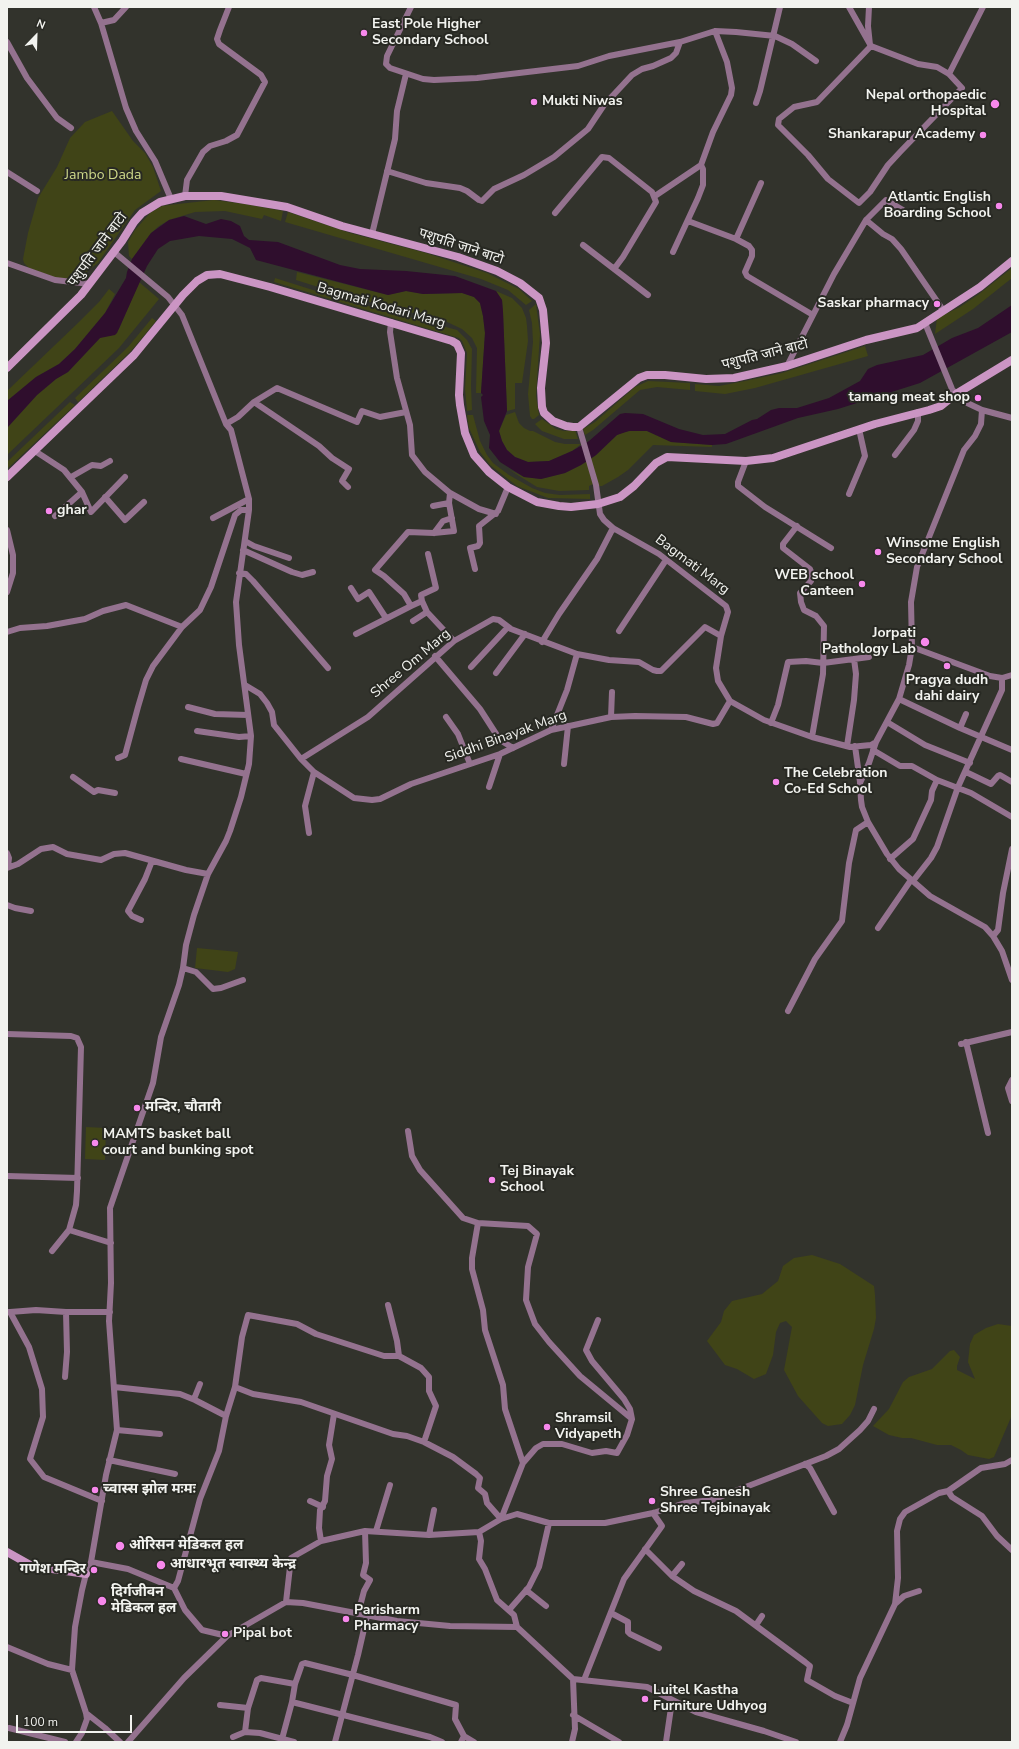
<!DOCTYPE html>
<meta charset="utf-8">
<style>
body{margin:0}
#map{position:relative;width:1019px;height:1749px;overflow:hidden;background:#32332c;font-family:"Nunito Sans",sans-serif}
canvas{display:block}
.frame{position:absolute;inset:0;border:8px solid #f2f3ef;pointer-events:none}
.north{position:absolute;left:16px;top:16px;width:40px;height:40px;-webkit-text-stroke:3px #282923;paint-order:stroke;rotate:23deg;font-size:11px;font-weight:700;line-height:16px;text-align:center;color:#f2f3ef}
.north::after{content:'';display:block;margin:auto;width:14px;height:18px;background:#f2f3ef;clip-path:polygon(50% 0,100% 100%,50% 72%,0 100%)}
.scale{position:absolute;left:16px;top:1715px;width:116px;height:18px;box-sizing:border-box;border:2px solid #f2f3ef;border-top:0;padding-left:5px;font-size:12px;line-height:14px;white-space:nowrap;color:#f2f3ef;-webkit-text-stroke:3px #282923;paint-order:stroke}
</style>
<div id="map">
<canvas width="1019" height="1749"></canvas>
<div class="frame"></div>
<div class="north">N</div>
<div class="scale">100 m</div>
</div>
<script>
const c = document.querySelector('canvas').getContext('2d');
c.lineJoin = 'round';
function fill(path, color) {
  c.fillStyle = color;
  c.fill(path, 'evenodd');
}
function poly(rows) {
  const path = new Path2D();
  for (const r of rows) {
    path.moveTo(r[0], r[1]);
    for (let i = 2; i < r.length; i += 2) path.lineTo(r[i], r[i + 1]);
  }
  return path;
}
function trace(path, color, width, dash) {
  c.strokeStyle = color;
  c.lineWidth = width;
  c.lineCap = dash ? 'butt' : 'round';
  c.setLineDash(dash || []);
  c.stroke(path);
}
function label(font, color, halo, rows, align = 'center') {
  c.font = font + ' "Nunito Sans","Noto Sans Devanagari",sans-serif';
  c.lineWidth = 4;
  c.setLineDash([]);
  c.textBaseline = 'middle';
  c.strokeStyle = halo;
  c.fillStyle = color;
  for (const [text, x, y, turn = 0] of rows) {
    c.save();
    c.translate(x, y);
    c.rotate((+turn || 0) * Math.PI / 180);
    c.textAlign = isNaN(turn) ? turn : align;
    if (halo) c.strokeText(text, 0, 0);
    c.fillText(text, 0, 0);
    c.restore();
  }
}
const green = poly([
 [112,111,133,141,145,153,153,167,161,191,135,210,98,263,79,278,59,279,29,268,24,263,23,259,28,233,38,198,57,167,70,138,85,122],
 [214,200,245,204,283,211,281,221,264,215,262,219,225,211,195,212,169,220,159,226,151,233,132,259,129,256,128,242,135,230,150,213,162,206,169,205],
 [288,212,350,233,426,253,487,273,519,289,532,301,526,305,508,290,481,279,285,222],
 [1012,268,1012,278,973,309,935,334,937,318,960,307,979,294],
 [297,272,388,295,406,291,423,294,462,293,474,297,480,303,483,316,485,333,481,393,476,393,477,348,472,338,462,329,445,321,350,297,296,280],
 [275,278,335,297,457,330,467,340,472,349,471,386,472,410,467,411,465,389,467,353,462,341,459,338,274,282],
 [139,282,159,299,119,348,7,455,7,428,37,395,56,379,68,372,100,338,103,336,110,336,119,329],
 [109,289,115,294,105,313,75,349,59,364,36,377,7,401,7,391,79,322,99,302],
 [496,291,512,298,522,308,526,318,527,326,528,341,522,383,515,383,515,409,507,411,503,312,502,300],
 [536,304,540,334,536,396,539,415,534,419,532,419,530,416,528,394,533,342,532,323,529,310],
 [152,318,156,321,131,351,78,402,75,398,128,347],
 [865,346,868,356,755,388,725,394,695,391,695,384,719,386,745,381,782,373],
 [648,381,690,383,690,390,657,387,640,390,593,430,585,435,583,429,595,422,635,387],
 [70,402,75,405,7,469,7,462],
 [515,412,519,423,524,428,530,431,533,431,555,442,565,444,581,444,572,451,549,461,528,462,515,457,507,450,502,441,499,431,506,415],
 [467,415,473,415,480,441,487,455,493,463,509,475,532,488,545,493,560,495,590,494,590,499,548,498,517,486,490,465,480,452,469,428],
 [542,419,556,429,564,431,575,430,578,439,564,439,542,431,535,424],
 [638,430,647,431,671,442,712,445,712,447,653,445,628,470,618,477,602,486,599,486,597,482,589,486,589,490,559,491,537,487,508,469,524,477,541,479,565,473,581,465,595,456,617,435,623,432],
 [197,948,238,952,235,969,228,972,195,968],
 [86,1127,106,1128,105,1160,85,1159],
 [812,1255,840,1264,874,1286,875,1295,876,1318,874,1329,863,1365,855,1405,850,1415,842,1424,828,1426,822,1423,798,1396,784,1370,792,1327,786,1321,780,1323,776,1332,773,1355,766,1374,754,1379,737,1369,725,1365,707,1341,721,1322,724,1311,732,1301,762,1294,778,1281,783,1266,794,1258],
 [998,1324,1012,1326,1012,1415,994,1457,989,1459,968,1455,961,1450,951,1445,937,1445,911,1438,902,1438,889,1435,873,1426,889,1409,903,1382,909,1377,932,1369,950,1351,954,1350,960,1357,957,1366,957,1370,975,1379,968,1362,970,1344,974,1335,986,1328]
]);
const water = poly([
 [184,216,206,224,221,219,231,221,240,226,244,236,249,240,278,242,340,265,360,269,406,271,455,276,496,291,502,300,503,312,507,411,499,431,502,441,507,450,515,457,528,462,549,461,572,451,589,441,620,414,625,413,643,414,679,429,703,435,725,434,752,420,757,419,771,410,779,408,797,408,829,398,860,381,868,369,877,365,923,355,952,338,978,328,1012,305,1012,332,920,383,838,409,798,418,726,444,712,445,671,442,647,431,629,431,617,435,596,455,581,465,565,473,541,479,524,477,500,462,489,448,490,435,484,421,481,397,483,395,481,393,485,333,483,316,480,303,474,297,462,293,423,294,406,291,388,295,256,260,250,248,232,239,199,236,170,241,158,249,147,266,117,333,115,335,100,338,68,372,56,379,37,395,7,428,7,401,36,377,59,364,75,349,105,313,126,278,127,272,132,259,151,233,169,220]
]);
const street = poly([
 [94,7,101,23,126,108,136,131,155,161,171,199],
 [411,7,387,56,386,64,390,68,423,79,434,80,477,78,578,66,609,56,680,42,715,31,736,32,775,36,792,44,816,61],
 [849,7,871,46,918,64,937,67,949,74,962,88,901,151,888,165,870,192,859,203,828,179,808,155,778,125,779,119,794,107,817,102,871,46],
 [869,7,868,26,870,45],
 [101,23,114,20,126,7],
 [7,42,27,78,57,118,71,128],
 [949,74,983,7],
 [756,103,760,91,780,7],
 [387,171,426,183,460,188,467,191,479,200,482,201,494,189,524,175,554,157,588,129,604,105,632,75,642,69,653,66,671,58,676,53,680,42],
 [7,172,37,191],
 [761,183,736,239,749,246,752,250,752,256,745,272,747,276,813,315],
 [185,196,187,180,203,152,210,146,226,141,237,135,265,82,261,75,219,44,217,39,220,30,229,7],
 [655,196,701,165,713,132,731,95,732,88,727,62,715,31],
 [555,213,602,157,609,158,652,192,656,202,623,257,614,269],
 [866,220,883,234,892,239,901,249,943,310],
 [688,221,736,239],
 [372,234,395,139,397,111,406,74],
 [583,245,648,295],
 [114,252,168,297,182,315,226,424,231,430,249,499,249,510,241,510,235,515,211,587,200,610,182,627,153,666,146,680,138,707,125,755,118,758],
 [673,252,698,198,703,185,703,169,701,165],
 [7,263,55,280,90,284],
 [391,322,390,332,397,378,410,425,412,455,425,472,450,493],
 [925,323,952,389,956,394,963,401,982,410,1012,418],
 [787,366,834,274,866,220,886,200,903,210],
 [254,402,277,388,357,422,362,411,380,417,406,412],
 [982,410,981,424,975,436,964,450,917,567,911,602,912,647,909,665,899,699,876,742,869,763,860,783,861,800,862,807,868,822,887,854,899,869,930,896,985,927,993,936,1002,951,1012,980],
 [226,424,238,417,254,402,319,446,332,458,349,469,342,481,348,487],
 [579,427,596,485,600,514,604,520,613,528,659,554,726,606,728,612,721,636,716,668,718,681,730,701,764,720,812,737,850,747,871,745,876,742],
 [35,451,64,470,82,492,55,516],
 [895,455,914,430,918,421,918,412],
 [746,461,738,482,738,486,765,507,831,548],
 [71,477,92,465,101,466,110,461],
 [82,492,91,512,125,477],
 [849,494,865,456,859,429],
 [105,497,125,520,144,502],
 [433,506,449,503],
 [213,518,249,499],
 [797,526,783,544,783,548,810,569,812,574,811,581,800,593,801,602,804,610,816,616,824,626,823,674,812,737],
 [7,530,13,555,13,573,7,592],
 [434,533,443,521,452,518],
 [245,541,254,546,289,558],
 [243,550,292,572,302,575,313,572],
 [475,569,470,548,478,546,480,543,479,526,498,511,508,487],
 [239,573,246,574,253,581,328,668],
 [351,588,358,599,369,592,386,618],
 [422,601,421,595,436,588,428,554],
 [411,606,422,601,427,612,413,621],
 [427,612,454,641],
 [619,631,666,560],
 [7,632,20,628,47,626,85,619,103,611,126,605,182,627],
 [356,634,411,606,404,594,384,576,375,570,408,532,434,533,454,531,449,503,450,493,479,509,496,514],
 [542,642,559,614,597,559,613,528],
 [912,647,990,676,1002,678,1012,675],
 [435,656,480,709,500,740,513,748],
 [854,659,869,657],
 [471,667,508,627],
 [496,673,525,634],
 [245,685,260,694,267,703,272,712,274,725,301,759,314,772,305,806,309,833],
 [899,699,960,728,1012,750],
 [188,707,215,714,248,715],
 [446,717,458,734,470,764],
 [611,717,612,692],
 [887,722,925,745,970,763],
 [771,723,778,705,788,662,806,661,823,663,854,659,856,674,854,700,847,746],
 [960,728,966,714],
 [551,730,567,690,577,654],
 [197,731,239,737,251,736],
 [855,746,860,782],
 [873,750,900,766,912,766,937,780,971,793,1012,817],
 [181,759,246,774],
 [301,759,368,717,454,641,493,619,499,620,511,629,577,654,609,660,639,662,653,670,657,671,661,671,705,627,721,636],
 [564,764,568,726],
 [314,772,354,798,372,800,380,799,411,784,500,754,551,730,611,717,635,716,686,717,713,724,717,723,730,701],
 [966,772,991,784,998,776,1000,775,1012,782],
 [73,777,94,792,98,790,115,793],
 [489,787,500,754],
 [7,853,9,858,8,867],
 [890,859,913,839,931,800,932,791,937,780],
 [7,868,18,864,41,849,53,847,67,854,101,860,114,854,125,853,186,870,208,874],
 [913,881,931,858,937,847,958,787,1002,690,1002,678],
 [7,905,15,908,31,911],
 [141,920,132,916,128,911,145,879,152,861],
 [878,928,911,880],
 [993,936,998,930,1003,893,1012,849],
 [183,968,196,972,213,989,221,988,243,980],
 [788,1011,815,959,842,921,849,863,856,830,868,822],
 [7,1034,71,1036,77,1038,81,1047,77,1191,76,1205,69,1230,111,1243],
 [966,1042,988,1133],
 [961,1044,1012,1032],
 [1012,1080,1008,1088,1012,1101],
 [408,1131,412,1156,420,1170,463,1218,478,1223,472,1258,472,1269,483,1310,485,1330,503,1385,505,1409,523,1463],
 [7,1176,78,1178],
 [52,1251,69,1230],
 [388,1305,397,1341,399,1356],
 [7,1312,10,1312,29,1347,42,1389,43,1417,30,1459,44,1477,102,1501],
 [10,1312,36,1310,66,1312,67,1352,65,1377],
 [66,1312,110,1312],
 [598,1320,586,1350,592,1361,624,1399,630,1409,632,1419],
 [114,1387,180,1394,195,1400,226,1416],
 [235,1387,253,1394,301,1402,393,1434,407,1436,424,1442,453,1457,476,1474,480,1478,478,1488,485,1494,487,1503,501,1519,523,1463,536,1448,543,1444,562,1444,592,1453,606,1451,617,1453,627,1435,632,1419,580,1376,549,1342,535,1324,526,1300,528,1267,537,1234,528,1226,478,1223],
 [194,1399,200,1384],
 [117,1430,160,1434],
 [109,1460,175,1474],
 [805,1464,810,1468,834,1512],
 [948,1491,952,1497,982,1516,997,1536,1012,1550],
 [310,1501,323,1507],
 [376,1531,390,1485],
 [479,1532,481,1541,479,1559,485,1569,497,1600,514,1615,517,1627],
 [429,1535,434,1510],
 [321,1541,319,1528,320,1510,325,1501,327,1476,332,1459,329,1445,334,1414],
 [645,1549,672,1576,694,1591,736,1611,805,1662,810,1666,807,1680,835,1696,853,1703],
 [91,1562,128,1569,174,1588,185,1610,202,1630,227,1636,286,1602,303,1603,397,1621,450,1626,517,1627,573,1679,647,1687,696,1712,764,1731,796,1742],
 [672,1576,682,1564],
 [174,1588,178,1581,200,1499,219,1451,226,1416,235,1387,242,1337,248,1315,297,1324,316,1334,384,1356,399,1356,421,1368,429,1377,429,1391,436,1406,424,1442],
 [526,1590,546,1606],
 [286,1602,291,1558,321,1541,365,1531,429,1535,479,1532,501,1519,517,1514,549,1523,605,1523,653,1513,685,1503,712,1500,826,1456,839,1449,860,1430,868,1421,874,1409],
 [895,1604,904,1596,919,1591],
 [509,1610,529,1587,539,1567,549,1523],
 [611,1613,628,1622,628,1632,630,1634,659,1648],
 [358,1614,364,1591,370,1580,363,1575,366,1563,365,1531],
 [756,1625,762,1616],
 [7,1647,48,1664,72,1670],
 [584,1680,624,1579,662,1526,653,1513],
 [220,1705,248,1708],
 [573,1715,619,1742],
 [9,1728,65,1742],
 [245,1732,248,1708,257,1680,261,1678,295,1684],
 [233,1737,245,1732,260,1733,294,1742],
 [282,1739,292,1702],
 [76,1742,82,1733,87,1719,86,1713],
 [120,1742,105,1728,86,1713,72,1670,75,1627,82,1590,86,1574,91,1562,106,1475,117,1430,109,1321,111,1283,110,1208,153,1083,161,1037,179,985,183,968,186,945,194,915,208,874,226,841,230,831,241,797,249,764,251,736,239,645,236,602,249,510],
 [128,1742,184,1678,227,1636],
 [335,1742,358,1655,367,1616],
 [442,1742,430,1737,292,1702,295,1684,302,1664,305,1663,353,1675,456,1705,455,1719,464,1736],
 [461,1742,464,1736,474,1742],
 [572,1742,575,1729,573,1679],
 [666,1742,672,1701],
 [840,1742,847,1725,860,1678,895,1604,898,1578,897,1531,900,1519,905,1512,939,1493,948,1491,981,1468,1005,1464,1012,1460]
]);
const secondary = poly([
 [7,368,81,295,122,241,134,222,142,213,160,202,185,196,221,196,287,207,342,226,458,257,497,271,520,283,539,298,543,310,546,343,541,388,542,407,544,413,553,421,566,426,573,427,579,427,639,378,647,375,665,375,706,379,734,378,787,366,866,340,917,328,980,287,1012,261],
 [7,477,134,355,183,295,197,281,207,275,220,274,270,287,452,341,457,344,461,353,459,395,460,405,465,433,474,455,489,472,508,487,537,502,559,506,571,507,598,504,620,497,634,486,656,463,667,457,746,461,773,458,875,424,929,410,941,406,956,394,1012,360],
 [7,1552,32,1566,86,1574]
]);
const markers = [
 [364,33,4,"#f788ec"],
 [534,102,4,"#f788ec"],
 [995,104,5,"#f788ec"],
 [983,135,4,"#f788ec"],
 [999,206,4,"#f788ec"],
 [937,304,4,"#f788ec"],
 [978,398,4,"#f788ec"],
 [49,511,4,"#f788ec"],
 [878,552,4,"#f788ec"],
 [862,584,4,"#f788ec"],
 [925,642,5,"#f788ec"],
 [947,666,4,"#f788ec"],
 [776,782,4,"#f788ec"],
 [137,1108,4,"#f788ec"],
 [95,1143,4,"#f788ec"],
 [492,1180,4,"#f788ec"],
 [547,1427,4,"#f788ec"],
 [95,1490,4,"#f788ec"],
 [652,1501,4,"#f788ec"],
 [120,1546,5,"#f788ec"],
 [161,1565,5,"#f788ec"],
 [94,1570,4,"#f788ec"],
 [102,1601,5,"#f788ec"],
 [346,1619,4,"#f788ec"],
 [225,1634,4,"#f788ec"],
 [645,1699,4,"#f788ec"]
];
const poiNames = [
 ["East Pole Higher",372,25],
 ["Secondary School",372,41],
 ["Nepal orthopaedic",986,96,"right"],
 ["Hospital",986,112,"right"],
 ["Mukti Niwas",542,102],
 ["Shankarapur Academy",975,135,"right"],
 ["Atlantic English",991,198,"right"],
 ["Boarding School",991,214,"right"],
 ["Saskar pharmacy",929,304,"right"],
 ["tamang meat shop",970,398,"right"],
 ["ghar",57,511],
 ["Winsome English",886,544],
 ["Secondary School",886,560],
 ["WEB school",854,576,"right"],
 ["Canteen",854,592,"right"],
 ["Jorpati",916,634,"right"],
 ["Pathology Lab",916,650,"right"],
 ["Pragya dudh",947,681,"center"],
 ["dahi dairy",947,697,"center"],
 ["The Celebration",784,774],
 ["Co-Ed School",784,790],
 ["मन्दिर, चौतारी",145,1108],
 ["MAMTS basket ball",103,1135],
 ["court and bunking spot",103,1151],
 ["Tej Binayak",500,1172],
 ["School",500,1188],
 ["Shramsil",555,1419],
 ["Vidyapeth",555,1435],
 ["च्वास्स झोल मःमः",103,1490],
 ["Shree Ganesh",660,1493],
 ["Shree Tejbinayak",660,1509],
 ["ओरिसन मेडिकल हल",129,1546],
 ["आधारभूत स्वास्थ्य केन्द्र",170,1565],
 ["गणेश मन्दिर",86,1570,"right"],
 ["दिर्गजीवन",111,1593],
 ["मेडिकल हल",111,1609],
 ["Parisharm",354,1611],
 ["Pharmacy",354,1627],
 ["Pipal bot",233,1634],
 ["Luitel Kastha",653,1691],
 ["Furniture Udhyog",653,1707]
];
const parkNames = [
 ["Jambo Dada",103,176]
];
const streetNames = [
 ["पशुपति जाने बाटो",461,247,18],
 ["पशुपति जाने बाटो",98,250,-53],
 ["Bagmati Kodari Marg",381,306,16],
 ["पशुपति जाने बाटो",765,355,-14],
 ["Bagmati Marg",692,565,37],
 ["Shree Om Marg",411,664,-40],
 ["Siddhi Binayak Marg",506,737,-20]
];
fill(green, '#404417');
fill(water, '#2f0e2d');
trace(street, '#94728f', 6);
trace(secondary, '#cb95c4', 8);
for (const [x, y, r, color] of markers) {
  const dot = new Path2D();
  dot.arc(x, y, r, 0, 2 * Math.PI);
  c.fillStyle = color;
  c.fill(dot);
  trace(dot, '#282923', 1.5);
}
label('bold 14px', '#f2f3ef', '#282923', poiNames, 'left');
label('14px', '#ced889', '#282923', parkNames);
label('14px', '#f2f3ef', '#282923', streetNames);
</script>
